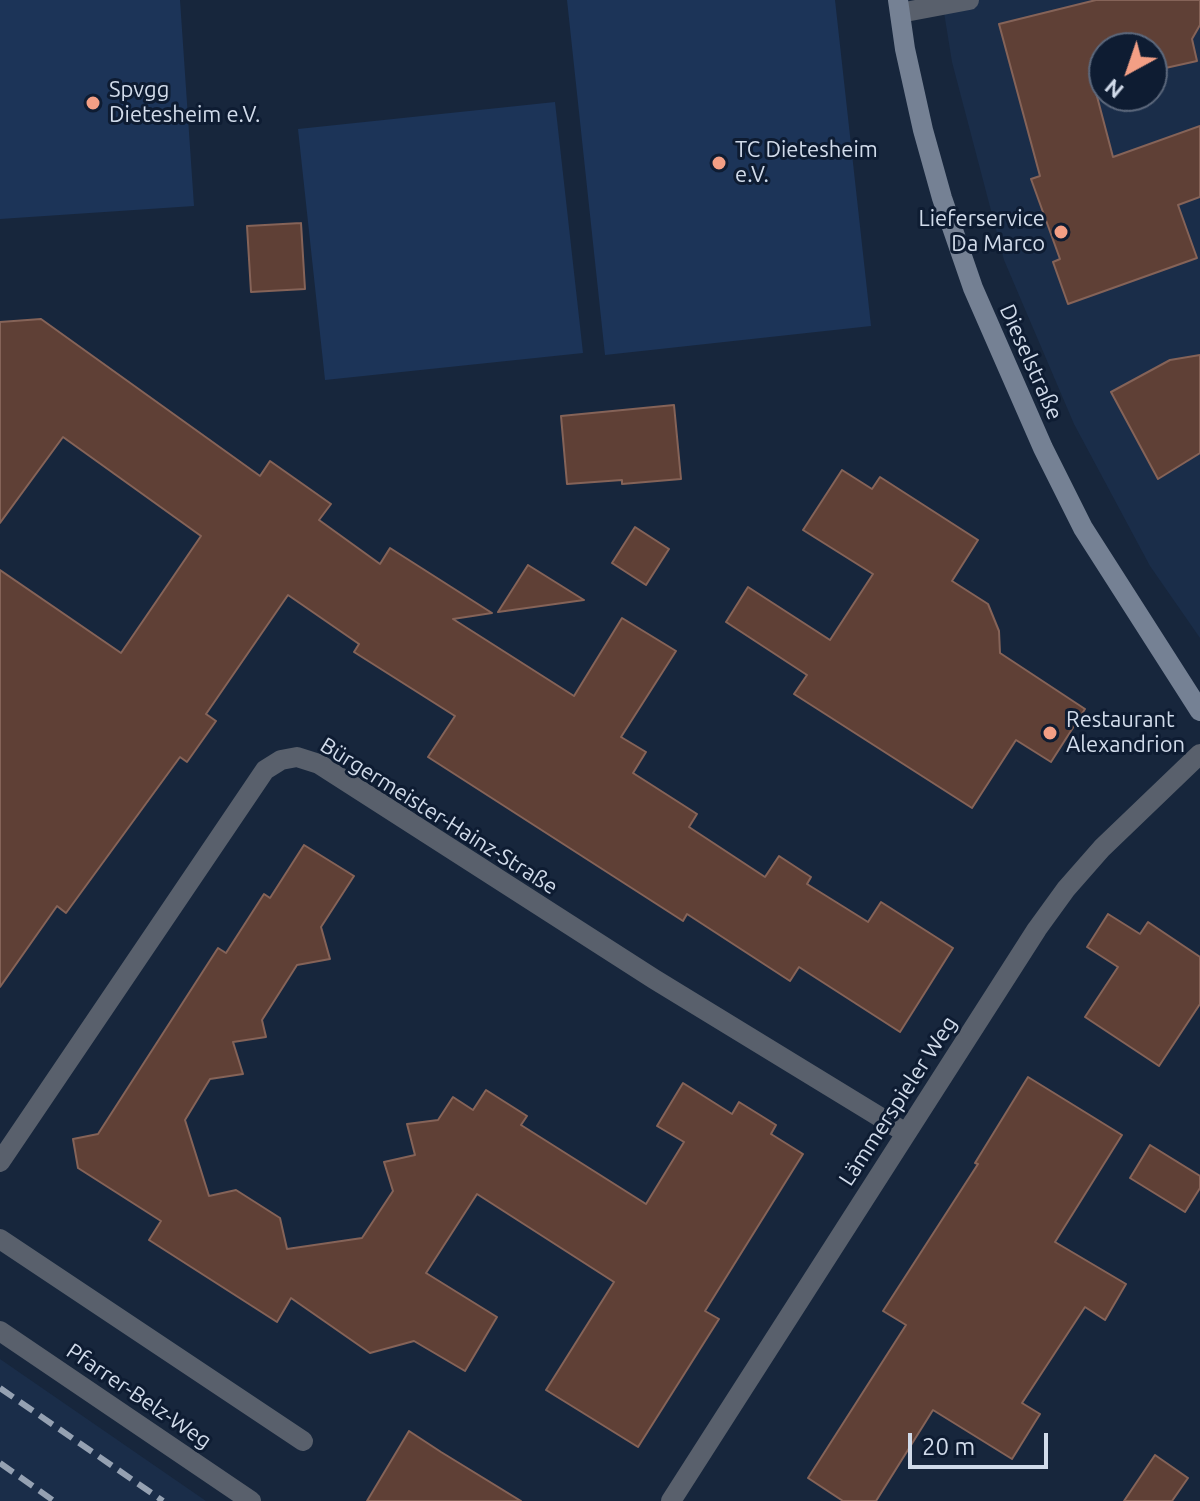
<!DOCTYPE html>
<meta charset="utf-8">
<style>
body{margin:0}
#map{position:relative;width:1200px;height:1501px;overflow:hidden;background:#17263c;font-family:Ubuntu,sans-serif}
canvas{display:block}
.north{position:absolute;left:1088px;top:32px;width:80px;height:80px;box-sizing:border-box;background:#0e1c32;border:2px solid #5c687c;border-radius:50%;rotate:220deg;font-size:22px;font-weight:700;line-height:32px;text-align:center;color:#d1dbea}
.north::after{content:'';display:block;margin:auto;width:28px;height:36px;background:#f39f85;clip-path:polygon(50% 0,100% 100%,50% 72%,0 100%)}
.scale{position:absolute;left:908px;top:1433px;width:140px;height:36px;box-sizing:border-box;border:4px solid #d1dbea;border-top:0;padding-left:10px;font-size:24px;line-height:28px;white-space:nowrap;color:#d1dbea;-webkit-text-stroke:6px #0e1c32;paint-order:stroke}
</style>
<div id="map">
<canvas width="1200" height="1501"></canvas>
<div class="north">N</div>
<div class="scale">20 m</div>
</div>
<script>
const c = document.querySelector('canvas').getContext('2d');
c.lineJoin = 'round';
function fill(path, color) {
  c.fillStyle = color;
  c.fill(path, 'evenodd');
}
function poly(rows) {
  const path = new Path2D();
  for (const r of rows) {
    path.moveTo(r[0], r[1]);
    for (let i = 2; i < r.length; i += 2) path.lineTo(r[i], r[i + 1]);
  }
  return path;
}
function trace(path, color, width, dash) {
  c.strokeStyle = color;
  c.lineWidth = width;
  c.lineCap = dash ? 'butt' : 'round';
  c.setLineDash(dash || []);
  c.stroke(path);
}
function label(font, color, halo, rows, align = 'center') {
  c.font = font + ' Ubuntu,sans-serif';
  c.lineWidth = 6;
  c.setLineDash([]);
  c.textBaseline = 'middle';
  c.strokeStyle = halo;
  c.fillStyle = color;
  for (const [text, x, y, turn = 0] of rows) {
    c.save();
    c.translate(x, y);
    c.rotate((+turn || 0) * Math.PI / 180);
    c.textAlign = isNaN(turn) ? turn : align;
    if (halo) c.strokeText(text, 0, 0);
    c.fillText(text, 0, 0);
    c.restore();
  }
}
const built = poly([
 [942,0,1200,0,1200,638,1150,566,1074,424,1004,260,952,62],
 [1104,48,1152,48,1152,96,1104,96],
 [0,1359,206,1501,0,1501]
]);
const green = poly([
 [0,0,180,0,194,206,0,219],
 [567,0,835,0,871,326,605,355],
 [555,102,583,353,325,380,298,129]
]);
const building = poly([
 [1096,0,1200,0,1200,25,1192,39,1197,61,1152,71,1152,48,1104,48,1104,83,1094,85,1113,157,1200,126,1200,197,1178,205,1197,258,1068,304,1053,262,1060,259,1031,179,1040,176,999,24,1096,0],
 [301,223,305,289,251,292,247,226,301,223],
 [41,319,260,476,270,461,331,504,319,520,380,564,390,548,492,613,453,619,574,696,622,618,676,651,621,737,646,752,633,773,697,814,689,827,765,877,779,856,811,877,807,884,868,922,881,902,953,948,900,1032,799,967,790,981,687,914,683,921,428,757,455,716,354,652,359,644,288,595,206,714,216,721,187,762,180,757,66,913,57,906,0,987,0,570,121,653,201,536,63,437,0,523,0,322,41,319],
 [1200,355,1200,453,1158,479,1111,392,1170,360,1200,355],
 [674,405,681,479,622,484,622,480,567,484,561,416,674,405],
 [842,470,872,489,880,477,978,540,952,581,988,604,999,631,1000,653,1085,709,1051,762,1016,740,972,808,794,694,807,675,726,622,748,587,830,640,873,574,803,530,842,470],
 [635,527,669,549,646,585,612,563,635,527],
 [528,565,584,600,498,612,528,565],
 [304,845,354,876,321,927,330,959,297,965,262,1020,266,1037,233,1042,243,1074,210,1079,185,1120,209,1196,236,1190,280,1218,287,1249,362,1238,393,1191,384,1162,415,1155,407,1124,438,1120,453,1097,473,1110,486,1090,527,1116,521,1125,646,1204,684,1142,657,1126,683,1083,732,1114,739,1102,776,1125,771,1134,803,1154,705,1311,719,1319,638,1447,546,1390,614,1282,477,1194,426,1273,497,1317,465,1371,414,1341,370,1353,291,1298,277,1322,149,1240,161,1221,78,1168,73,1139,98,1134,218,948,226,953,264,894,270,898,304,845],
 [1108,914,1140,934,1148,922,1200,957,1200,1004,1159,1066,1085,1017,1118,967,1087,947,1108,914],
 [1028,1077,1122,1135,1055,1242,1126,1284,1105,1320,1085,1307,1022,1403,1040,1414,1012,1459,933,1410,876,1501,843,1501,808,1478,906,1325,883,1311,978,1164,975,1163,1028,1077],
 [1150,1145,1200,1176,1200,1188,1185,1212,1130,1178,1150,1145],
 [409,1431,441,1452,521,1501,367,1501,409,1431],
 [1155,1455,1188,1478,1172,1501,1124,1501,1155,1455]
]);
const lane = poly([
 [900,13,969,0]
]);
const street = poly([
 [0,1162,265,770,281,760,297,757,319,764,654,979,906,1133],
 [0,1239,303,1441],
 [0,1331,251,1501],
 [671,1501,1037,929,1066,889,1102,848,1200,754]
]);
const secondary = poly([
 [898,0,905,49,923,130,942,198,973,288,1043,448,1083,528,1200,711]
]);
const rail = poly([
 [0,1388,163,1501],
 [0,1463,54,1501]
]);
const markers = [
 [93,103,8,"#f39f85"],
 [719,163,8,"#f39f85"],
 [1061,232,8,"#f39f85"],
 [1050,733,8,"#f39f85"]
];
const poiNames = [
 ["Spvgg",109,90],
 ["Dietesheim e.V.",109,115],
 ["TC Dietesheim",735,150],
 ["e.V.",735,175],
 ["Lieferservice",1045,219,"right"],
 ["Da Marco",1045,244,"right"],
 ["Restaurant",1066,720],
 ["Alexandrion",1066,745]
];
const streetNames = [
 ["Dieselstraße",1031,362,66],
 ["Bürgermeister-Hainz-Straße",439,816,32],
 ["Lämmerspieler Weg",898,1101,-57],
 ["Pfarrer-Belz-Weg",139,1396,34]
];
fill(built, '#1a2d49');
fill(green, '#1c3458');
fill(building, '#5f4036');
trace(building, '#856358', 2);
trace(lane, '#59606c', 20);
trace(street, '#59606c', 20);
trace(secondary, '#758194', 20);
trace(rail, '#95a1b2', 6, [16, 8]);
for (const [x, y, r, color] of markers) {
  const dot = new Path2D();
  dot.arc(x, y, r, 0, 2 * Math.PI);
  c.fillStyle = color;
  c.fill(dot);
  trace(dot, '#0e1c32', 3);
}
label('22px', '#d1dbea', '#0e1c32', poiNames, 'left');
label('22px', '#d1dbea', '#0e1c32', streetNames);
</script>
